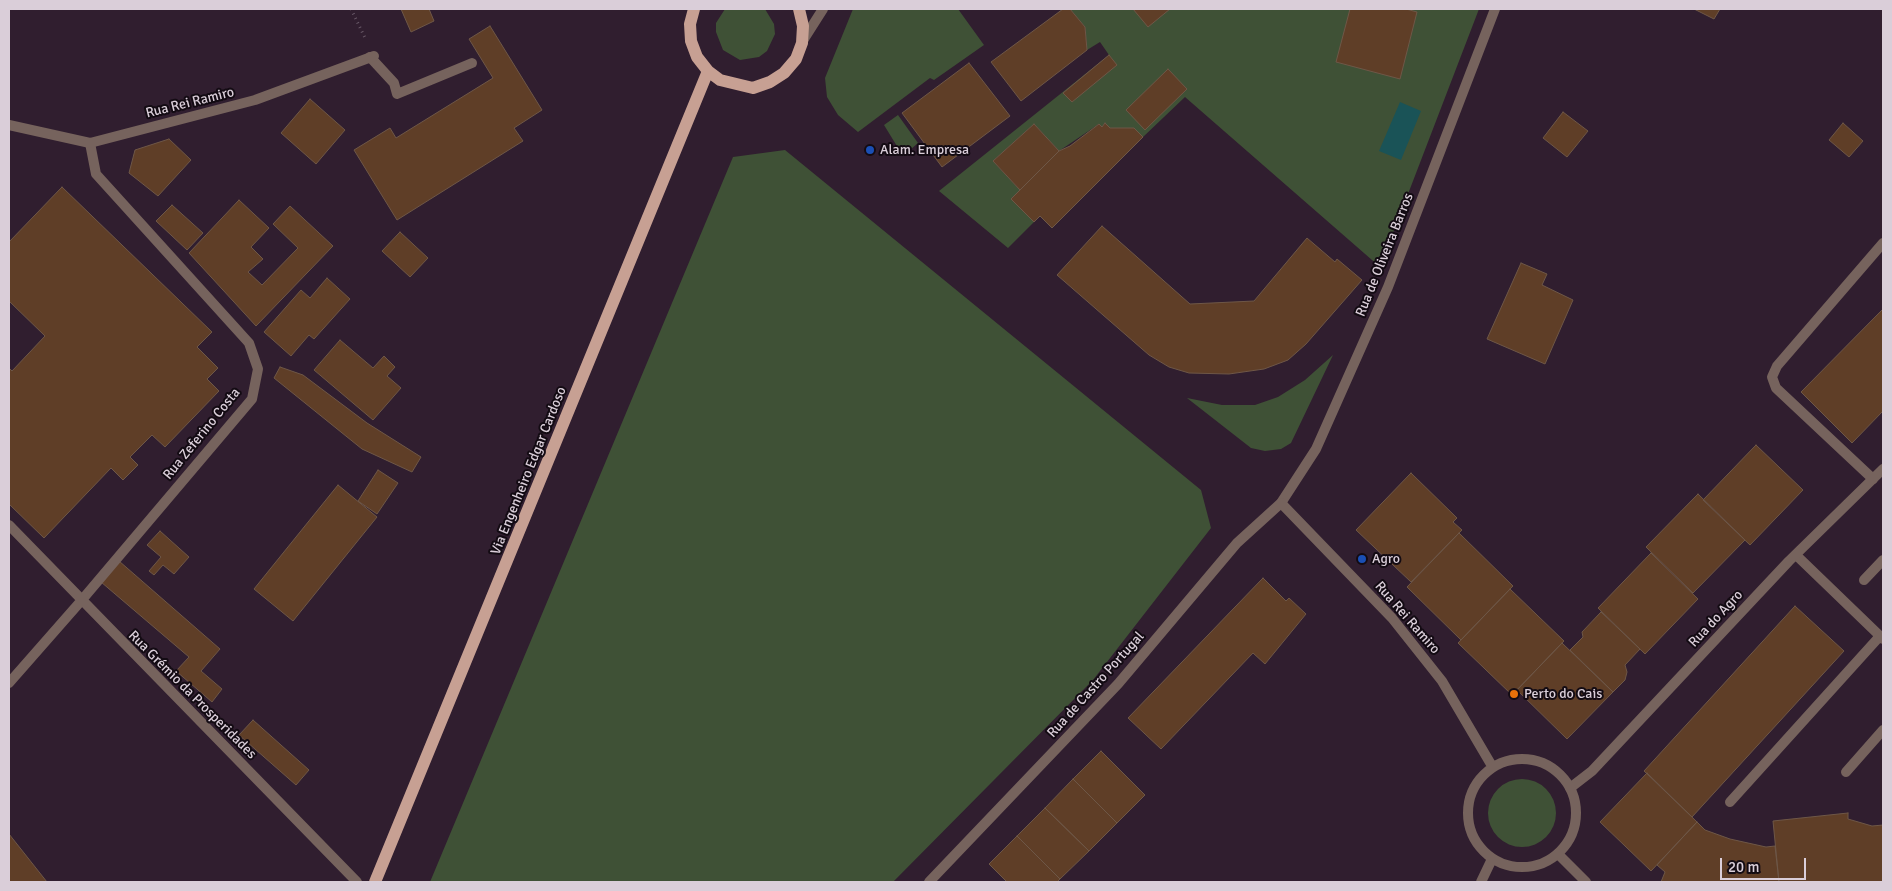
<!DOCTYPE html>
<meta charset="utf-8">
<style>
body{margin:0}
#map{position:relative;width:1892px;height:891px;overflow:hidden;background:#301e2f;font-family:Signika,sans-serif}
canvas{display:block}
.frame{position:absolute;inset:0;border:10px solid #daced9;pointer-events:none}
.scale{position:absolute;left:1720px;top:858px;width:86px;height:22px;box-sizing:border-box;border:2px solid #daced9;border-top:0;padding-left:6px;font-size:15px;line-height:18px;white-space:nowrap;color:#daced9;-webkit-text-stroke:4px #130b13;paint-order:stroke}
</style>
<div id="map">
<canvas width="1892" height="891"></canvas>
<div class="frame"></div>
<div class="scale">20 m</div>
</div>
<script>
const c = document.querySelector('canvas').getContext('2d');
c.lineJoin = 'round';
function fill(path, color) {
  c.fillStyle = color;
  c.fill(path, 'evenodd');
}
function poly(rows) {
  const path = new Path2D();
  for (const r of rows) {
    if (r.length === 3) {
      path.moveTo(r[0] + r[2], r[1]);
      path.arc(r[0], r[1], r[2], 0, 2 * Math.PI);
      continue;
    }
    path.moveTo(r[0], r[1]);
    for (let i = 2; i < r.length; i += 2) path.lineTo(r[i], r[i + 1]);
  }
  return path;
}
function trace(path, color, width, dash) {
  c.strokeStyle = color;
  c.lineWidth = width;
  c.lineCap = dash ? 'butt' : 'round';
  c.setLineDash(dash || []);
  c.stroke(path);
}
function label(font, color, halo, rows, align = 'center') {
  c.font = font + ' Signika,sans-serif';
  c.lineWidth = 4;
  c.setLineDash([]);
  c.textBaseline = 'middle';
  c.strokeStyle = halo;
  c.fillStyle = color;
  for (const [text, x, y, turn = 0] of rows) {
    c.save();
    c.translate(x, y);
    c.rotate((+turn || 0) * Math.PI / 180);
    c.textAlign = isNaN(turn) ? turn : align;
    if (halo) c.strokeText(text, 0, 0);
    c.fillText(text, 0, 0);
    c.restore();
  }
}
const green = poly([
 [725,9,765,9,774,24,775,34,767,51,759,57,740,60,723,50,716,32,716,23],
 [853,9,958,9,984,45,934,80,930,78,858,132,838,115,827,97,825,78],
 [1070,9,1479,9,1380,267,1185,97,1143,137,1134,128,1110,128,1105,123,1102,127,1099,124,1059,151,1034,124,993,161,1020,190,1011,199,1034,222,1008,248,939,191,1109,55,1100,42,1087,50,1085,27],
 [898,115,918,143,903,156,884,125],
 [785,150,1201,490,1211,528,1093,680,893,882,430,882,733,157],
 [1333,355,1291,443,1281,449,1265,451,1251,448,1187,398,1222,405,1255,405,1278,397,1305,380],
 [1522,813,34]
]);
const water = poly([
 [1400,102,1421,111,1401,160,1379,151]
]);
const building = poly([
 [401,9,429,9,434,21,411,32,401,9],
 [1063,9,1070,9,1085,27,1087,50,1021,101,991,62,1063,9],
 [1133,9,1170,9,1148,27,1133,9],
 [1350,9,1406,9,1417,12,1400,79,1336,62,1350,9],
 [1694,9,1720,9,1714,19,1694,9],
 [490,26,542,110,514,128,523,141,397,220,354,150,390,128,396,138,493,78,469,39,490,26],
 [1109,55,1117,65,1072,102,1063,93,1109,55],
 [969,63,1010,116,942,167,902,113,969,63],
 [1168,69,1187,89,1145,130,1126,110,1168,69],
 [310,99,345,130,316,164,281,133,310,99],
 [1563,112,1588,131,1567,157,1543,138,1563,112],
 [1105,123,1110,128,1134,128,1143,137,1052,228,1040,216,1034,222,1011,199,1059,151,1070,146,1099,124,1102,127,1105,123],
 [1843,123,1863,141,1849,157,1829,140,1843,123],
 [1034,124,1059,151,1020,190,993,161,1034,124],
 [169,139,191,160,158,196,129,173,135,150,169,139],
 [62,187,212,332,197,347,218,368,207,379,219,391,165,447,152,435,130,457,138,465,123,480,111,468,44,538,9,504,9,368,12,371,45,336,9,301,9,242,62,187],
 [239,200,269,228,251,247,263,259,248,272,262,285,298,248,273,224,290,206,333,246,256,326,189,253,239,200],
 [172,205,203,233,187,250,156,221,172,205],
 [1102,226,1190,304,1254,301,1307,238,1335,262,1337,259,1362,280,1306,344,1288,360,1264,369,1229,374,1189,373,1169,367,1149,355,1057,275,1102,226],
 [400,232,428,258,410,277,382,251,400,232],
 [1521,263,1547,274,1542,285,1573,300,1545,364,1487,339,1521,263],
 [327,278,350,299,314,339,309,335,291,356,264,332,301,290,310,298,327,278],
 [1883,309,1883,411,1852,443,1801,392,1883,309],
 [340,340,373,368,384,356,395,367,387,376,401,388,373,420,314,370,340,340],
 [280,367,303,375,367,423,421,457,412,472,362,449,274,378,280,367],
 [1756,445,1803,490,1750,545,1703,500,1756,445],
 [378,470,398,483,377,514,358,501,378,470],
 [1411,473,1457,518,1453,522,1462,530,1411,582,1356,530,1411,473],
 [338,485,377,517,293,621,254,589,338,485],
 [1698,494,1745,540,1693,593,1646,547,1698,494],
 [160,531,189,557,174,574,163,565,154,575,149,571,161,557,147,545,160,531],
 [1459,533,1513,586,1461,640,1407,587,1459,533],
 [1651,553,1698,599,1645,654,1598,608,1651,553],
 [119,561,220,649,201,671,222,689,212,702,176,671,189,657,101,582,119,561],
 [1263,578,1286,601,1289,598,1306,614,1265,664,1253,653,1161,749,1128,718,1263,578],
 [1510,589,1564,641,1512,695,1458,643,1510,589],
 [1795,606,1844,651,1692,817,1644,771,1795,606],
 [1601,612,1640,649,1625,665,1627,672,1625,680,1613,692,1570,650,1583,637,1582,632,1601,612],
 [1562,643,1613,692,1567,739,1517,690,1562,643],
 [253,720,309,770,296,785,239,735,253,720],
 [1101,751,1145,795,1117,823,1073,779,1101,751],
 [1647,773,1697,822,1651,871,1600,822,1647,773],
 [1073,779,1117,823,1089,851,1045,808,1073,779],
 [1045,808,1089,851,1060,879,1017,836,1045,808],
 [1848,813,1848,819,1872,826,1883,825,1883,882,1779,882,1773,821,1848,813],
 [1697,822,1705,830,1730,839,1766,847,1775,846,1779,882,1661,882,1665,872,1657,865,1697,822],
 [9,834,47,882,9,882,9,834],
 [1017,836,1060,879,1057,882,1007,882,989,864,1017,836]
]);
const path = poly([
 [351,9,366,40]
]);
const service = poly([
 [1873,479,1776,388,1772,377,1777,366,1883,243],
 [1796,555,1880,636],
 [1864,580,1883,560],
 [1846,772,1883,730],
 [1730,802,1880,636,1883,639]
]);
const minor = poly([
 [802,42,823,9],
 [370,57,394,83,397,94,472,63],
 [9,525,357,882],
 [9,683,81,601,252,399,258,369,249,343,96,174,90,143],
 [1570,788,1592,771,1789,561,1883,469],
 [929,882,1118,684,1237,543,1281,503,1316,449,1388,287,1495,9]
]);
const tertiary = poly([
 [9,125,90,143,255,100,374,56],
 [1281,503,1392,618,1442,681,1492,766],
 [1522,813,54],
 [1558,854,1586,882],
 [1481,882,1492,859]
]);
const primary = poly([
 [694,9,690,24,691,41,697,57,708,71,720,80,753,88,770,82,784,73,796,59,802,43,803,26,799,9],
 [375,882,708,71]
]);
const markers = [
 [870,150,5,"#1a4fb4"],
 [1362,559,5,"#1a4fb4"],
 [1514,694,5,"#e8710a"]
];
const streetNames = [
 ["Rua Rei Ramiro",190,103,-14],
 ["Rua de Oliveira Barros",1385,255,-68],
 ["Rua Zeferino Costa",202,434,-51],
 ["Via Engenheiro Edgar Cardoso",529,471,-68],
 ["Rua Rei Ramiro",1407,618,49],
 ["Rua do Agro",1716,619,-47],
 ["Rua de Castro Portugal",1096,685,-48],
 ["Rua Grémio da Prosperidades",192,695,45]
];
const poiNames = [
 ["Alam. Empresa",880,150],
 ["Agro",1372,559],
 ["Perto do Cais",1524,694]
];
fill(green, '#3f5136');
fill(water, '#1a5357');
fill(building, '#5f3e27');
trace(building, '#6e5747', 1);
trace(path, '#695968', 3, [1, 4]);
trace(service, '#76635d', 10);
trace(minor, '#76635d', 10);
trace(tertiary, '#76635d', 10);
trace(primary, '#c7a093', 12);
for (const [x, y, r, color] of markers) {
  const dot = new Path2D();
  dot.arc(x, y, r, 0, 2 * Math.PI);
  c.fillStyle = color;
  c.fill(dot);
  trace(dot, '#130b13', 2);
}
label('14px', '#daced9', '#130b13', streetNames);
label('14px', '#daced9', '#130b13', poiNames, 'left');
</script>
